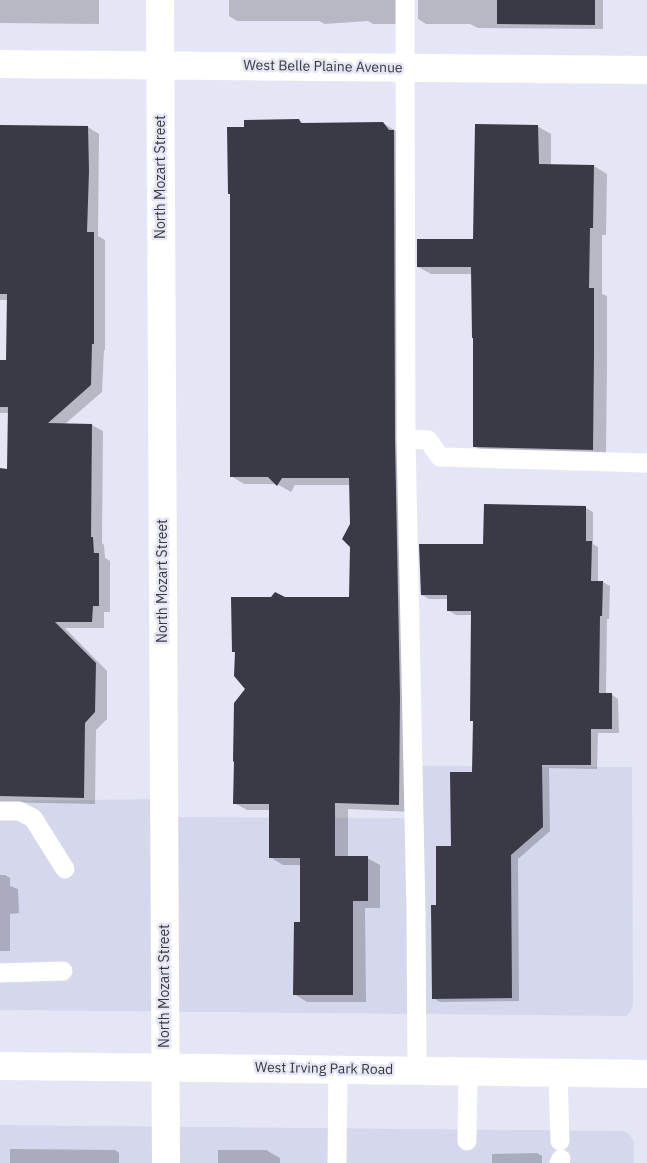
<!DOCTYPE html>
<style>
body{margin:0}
canvas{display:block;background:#e5e6f5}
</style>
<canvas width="647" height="1163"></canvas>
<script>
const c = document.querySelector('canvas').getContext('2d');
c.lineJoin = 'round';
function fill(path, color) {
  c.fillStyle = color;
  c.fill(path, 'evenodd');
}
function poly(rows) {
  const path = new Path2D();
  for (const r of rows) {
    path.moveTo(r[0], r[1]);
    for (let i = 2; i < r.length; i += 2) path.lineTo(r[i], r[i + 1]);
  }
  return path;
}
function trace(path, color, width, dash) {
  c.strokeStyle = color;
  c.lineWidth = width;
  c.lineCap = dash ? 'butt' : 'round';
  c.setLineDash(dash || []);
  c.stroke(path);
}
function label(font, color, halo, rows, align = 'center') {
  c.font = font + ' "IBM Plex Sans",sans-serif';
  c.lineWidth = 5;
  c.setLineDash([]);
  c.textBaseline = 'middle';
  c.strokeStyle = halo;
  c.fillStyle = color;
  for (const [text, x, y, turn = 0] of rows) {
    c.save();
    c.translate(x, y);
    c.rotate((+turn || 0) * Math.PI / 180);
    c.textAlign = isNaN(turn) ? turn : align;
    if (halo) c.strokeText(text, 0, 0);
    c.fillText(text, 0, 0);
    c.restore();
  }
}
const built = poly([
 [415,766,632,767,633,1004,631,1011,626,1016,0,1010,0,801,162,799,163,817,413,818],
 [0,1125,624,1131,629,1134,634,1142,634,1163,0,1163]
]);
const shadow = poly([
 [0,0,99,0,99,24,0,23],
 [229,0,403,0,402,24,373,24,368,21,325,24,319,21,237,21,229,16],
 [418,0,603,0,603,29,478,28,470,24,426,24,418,19],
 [299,121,305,124,383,123,396,131,412,812,348,809,348,858,367,858,380,865,380,908,365,908,366,1002,307,1002,294,994,302,923,301,865,283,865,270,857,270,810,247,810,234,803,247,689,236,653,233,651,284,598,350,598,352,524,351,485,295,485,291,492,277,484,244,484,231,476,245,128],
 [537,126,551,134,551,165,594,166,607,174,606,235,602,235,602,294,607,296,607,364,606,457,487,454,474,446,473,274,431,274,418,267,474,240],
 [0,127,88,127,99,134,98,236,105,240,105,350,104,350,102,392,65,424,92,425,103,431,102,543,104,545,105,558,110,561,110,612,104,612,104,628,65,628,107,671,107,719,96,730,95,804,0,802,0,470,9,470,9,413,0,413,0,360,8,360,8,300,0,300],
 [485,505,586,508,593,512,593,544,598,547,598,582,603,582,610,586,609,619,607,619,606,694,611,694,618,699,619,733,598,733,597,769,549,768,550,831,518,859,519,1001,440,1002,433,998,438,907,473,773,474,721,472,615,456,615,449,611,448,599,429,599,422,595,484,545],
 [0,875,5,875,10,878,10,886,18,889,19,913,10,914,10,951,0,951],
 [10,1149,115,1150,119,1153,119,1163,10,1163],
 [218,1150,266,1150,280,1158,280,1163,218,1163],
 [537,1153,542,1156,542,1163,492,1163,492,1154]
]);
const building = poly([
 [497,0,595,0,595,25,497,24],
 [299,119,301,123,383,122,389,130,394,130,395,439,400,697,399,805,335,803,335,856,368,856,368,901,353,901,353,995,293,995,294,922,300,922,300,858,269,858,269,804,233,804,234,762,233,761,234,703,245,689,234,676,235,652,232,652,231,597,271,597,275,592,285,597,349,597,350,547,342,539,350,524,349,478,282,478,277,486,268,477,230,477,230,194,228,194,227,127,244,127,244,120],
 [475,124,538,125,539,164,594,165,593,228,590,228,589,288,594,288,594,356,593,450,473,447,473,338,472,338,471,267,417,267,417,239,473,239],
 [0,125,88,126,89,171,87,232,94,232,94,344,92,344,91,385,48,423,92,424,91,537,93,537,94,553,99,553,99,606,93,606,92,622,55,622,96,663,95,712,85,723,84,798,0,796,0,468,7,469,8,407,0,407,0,360,6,360,7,294,0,294],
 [484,504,586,506,586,541,592,541,591,581,603,581,602,616,600,616,599,693,612,693,612,729,591,729,591,765,542,765,543,827,511,855,512,998,432,999,431,905,436,905,436,846,451,846,450,772,472,772,473,721,470,721,471,611,447,611,447,595,421,595,419,544,483,544]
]);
const lane = poly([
 [405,0,406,439,416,912,417,1070],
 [406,439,428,440,440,457,647,463],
 [0,811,19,811,33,818,65,869],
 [0,973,63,971],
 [558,1073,560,1141],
 [467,1141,468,1071],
 [337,1163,338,1069],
 [559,1163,561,1159]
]);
const street = poly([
 [160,0,166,1163],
 [0,64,647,70]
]);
const primary = poly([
 [0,1066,208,1068,647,1074]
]);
const streetNames = [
 ["West Belle Plaine Avenue",323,67,1],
 ["North Mozart Street",161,177,-90],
 ["North Mozart Street",163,581,-90],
 ["North Mozart Street",165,986,-90],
 ["West Irving Park Road",324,1069,1]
];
fill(built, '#d5d7ed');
fill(shadow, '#0003');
fill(building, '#393a46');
trace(lane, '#fff', 19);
trace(street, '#fff', 28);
trace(primary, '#fff', 28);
label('14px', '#38393f', '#e5e6f5', streetNames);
</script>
